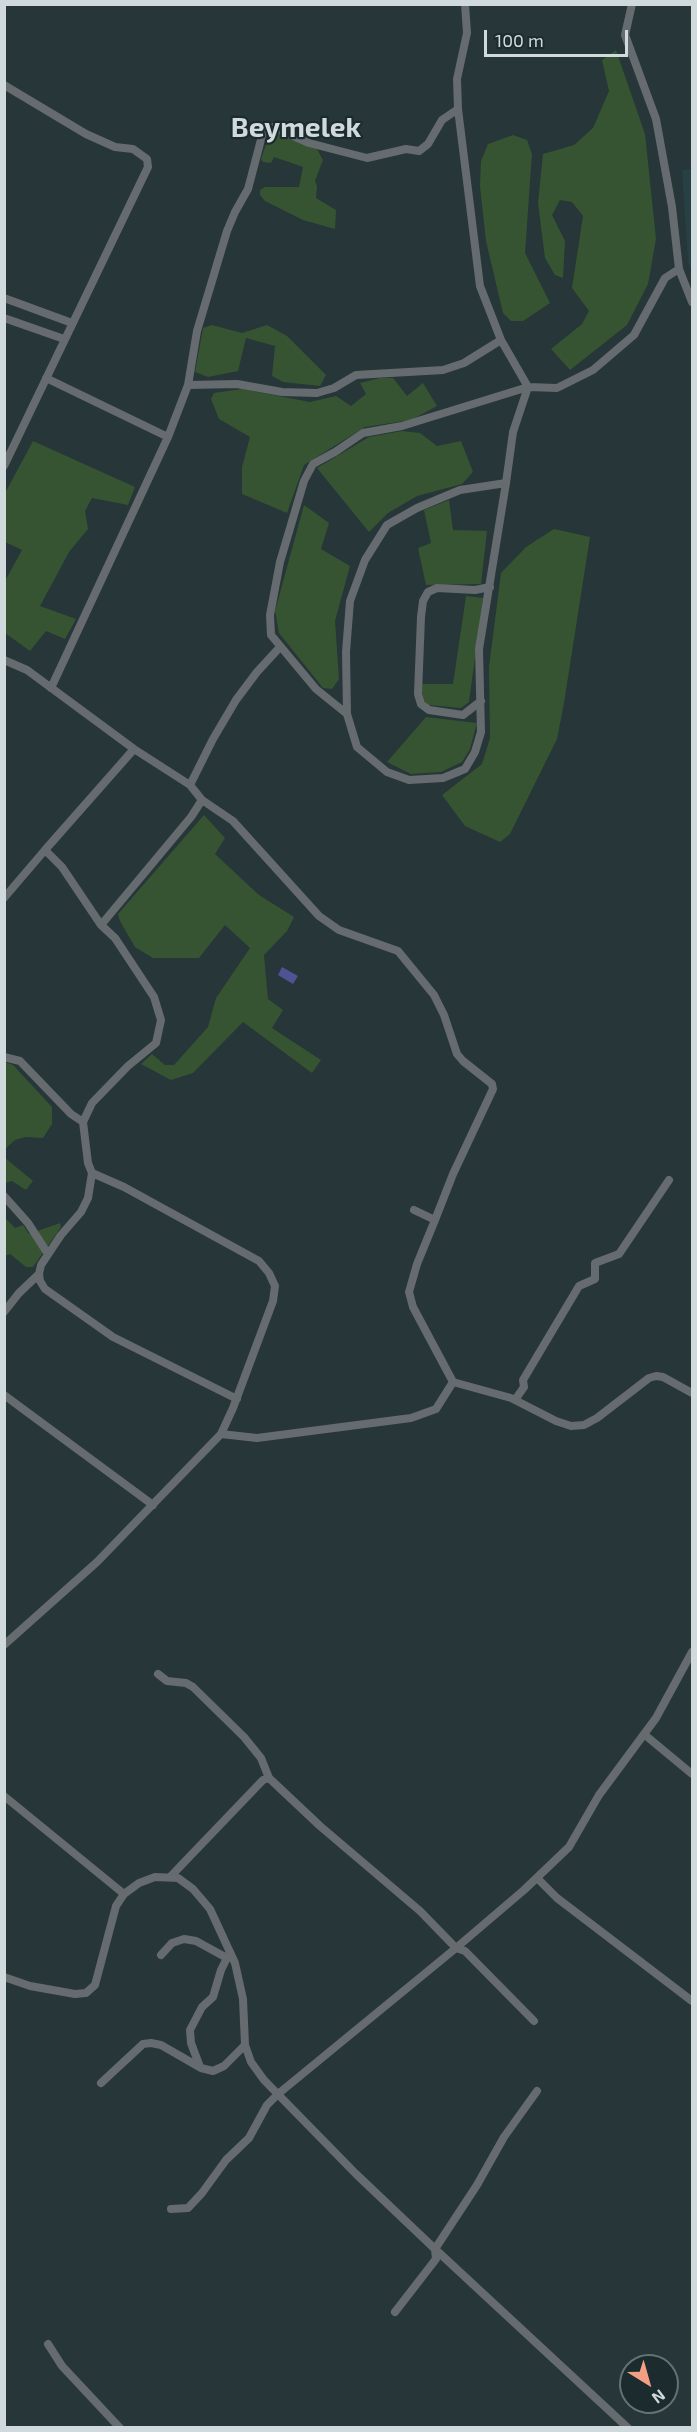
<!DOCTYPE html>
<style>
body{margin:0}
#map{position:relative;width:697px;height:2432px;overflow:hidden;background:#263639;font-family:"Exo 2",sans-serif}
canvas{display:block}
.frame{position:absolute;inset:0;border:6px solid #d0dadc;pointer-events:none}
.north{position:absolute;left:619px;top:2354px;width:60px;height:60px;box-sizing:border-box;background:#1c2c2e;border:2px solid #647274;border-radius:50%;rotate:143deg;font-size:16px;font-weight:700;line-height:24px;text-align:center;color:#d0dadc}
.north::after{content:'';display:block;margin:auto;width:21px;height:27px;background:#f39f84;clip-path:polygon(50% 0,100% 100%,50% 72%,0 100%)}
.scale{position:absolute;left:484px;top:30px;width:144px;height:27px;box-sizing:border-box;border:3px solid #d0dadc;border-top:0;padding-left:8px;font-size:18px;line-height:21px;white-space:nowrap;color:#d0dadc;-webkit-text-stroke:4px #1c2c2e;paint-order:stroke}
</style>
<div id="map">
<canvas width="697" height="2432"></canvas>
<div class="frame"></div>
<div class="north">N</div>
<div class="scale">100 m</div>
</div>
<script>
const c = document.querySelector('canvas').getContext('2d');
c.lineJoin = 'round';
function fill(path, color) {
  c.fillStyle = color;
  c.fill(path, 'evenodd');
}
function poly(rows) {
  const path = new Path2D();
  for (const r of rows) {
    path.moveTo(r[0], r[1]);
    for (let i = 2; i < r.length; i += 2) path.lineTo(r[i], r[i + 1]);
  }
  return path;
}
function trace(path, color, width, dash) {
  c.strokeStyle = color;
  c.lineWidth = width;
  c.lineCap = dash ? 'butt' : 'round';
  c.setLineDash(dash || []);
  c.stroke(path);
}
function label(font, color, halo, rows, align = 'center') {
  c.font = font + ' "Exo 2",sans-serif';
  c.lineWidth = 4.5;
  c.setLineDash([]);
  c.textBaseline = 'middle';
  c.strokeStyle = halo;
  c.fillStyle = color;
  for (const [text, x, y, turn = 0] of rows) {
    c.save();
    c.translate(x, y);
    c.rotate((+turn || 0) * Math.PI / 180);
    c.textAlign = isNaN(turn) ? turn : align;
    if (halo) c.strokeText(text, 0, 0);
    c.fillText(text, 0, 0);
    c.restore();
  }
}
const built = poly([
 [692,169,692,271,688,262,682,170]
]);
const green = poly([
 [616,50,645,134,656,239,648,284,627,325,570,370,551,349,582,324,589,311,572,288,583,216,572,202,560,200,552,215,565,241,563,278,555,275,545,258,538,203,543,154,574,145,593,128,609,91,602,60],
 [277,132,317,149,323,160,315,181,317,186,316,198,336,210,335,229,303,220,265,201,260,195,260,190,265,187,299,187,303,167,274,157,271,163,263,162,261,159,270,133],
 [513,135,527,140,532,154,525,253,550,303,523,321,511,321,503,313,486,241,480,186,481,161,488,144],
 [212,325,242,333,267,325,287,336,326,375,320,386,283,382,272,376,275,346,246,338,238,371,208,377,195,372,203,328],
 [380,378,393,378,407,396,423,383,437,406,411,420,365,427,304,465,287,513,242,494,242,467,250,437,219,419,211,399,214,393,242,389,310,402,336,396,351,406,366,394,360,383],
 [402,431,420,433,437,446,461,441,473,472,462,484,417,496,388,513,369,532,317,468,369,437],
 [33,441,135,487,128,505,92,498,85,511,88,529,69,552,40,606,76,619,65,639,46,631,30,651,5,633,5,581,22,550,5,542,4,495],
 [449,500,453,530,487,531,481,584,426,585,418,548,431,543,424,510],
 [304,505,329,523,321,549,350,566,335,621,339,679,332,689,323,688,279,633,275,611],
 [554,529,590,537,564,703,557,739,510,834,500,842,465,826,442,795,482,764,490,738,489,667,501,573,526,547],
 [466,596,483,598,469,702,461,708,428,705,423,699,421,684,453,684],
 [426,717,477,723,470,749,462,762,441,772,411,774,387,762],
 [204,815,225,838,215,854,259,895,294,917,287,931,264,955,268,999,283,1010,272,1028,321,1060,312,1073,243,1022,193,1073,171,1080,141,1064,152,1054,165,1065,174,1065,208,1027,216,998,250,948,225,925,199,958,153,958,135,947,120,921,118,914],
 [5,1062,13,1065,52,1107,52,1124,43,1138,25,1137,15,1140,5,1149],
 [4,1157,33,1181,26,1190,12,1181,5,1183],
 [4,1217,15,1228,23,1225,29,1234,60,1223,61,1227,33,1267,26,1267,10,1254,5,1256]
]);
const water = poly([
 [282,967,298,976,293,984,278,975]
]);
const street = poly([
 [632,4,625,35,656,119,672,207,679,269,692,302],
 [4,85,86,134,115,147,133,149,147,159,148,167,4,466],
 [4,298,72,323],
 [4,318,64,339],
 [46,378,168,437],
 [188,385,197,331,227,231,235,212,248,189,263,132,273,127,309,143,367,158,406,149,419,151,428,144,442,120,458,109],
 [506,483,460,490,417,508,387,525,365,560,350,601,346,652,347,714,357,747,387,772,409,780,443,778,465,769,475,752,481,732,479,649,506,483,513,432,528,387,557,388,593,370,634,335,665,278,679,269],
 [4,660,27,670,134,749,190,785,202,800,191,817,101,925],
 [51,688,168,437,188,385,237,384,282,392,317,393,334,388,356,375,443,370,464,363,501,340],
 [481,701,463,715,429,710,421,704,418,694,421,617,423,601,428,592,437,588,475,590,490,587],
 [347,714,316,689,271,635,270,615,280,562,304,481,313,464,335,452,363,433,402,426,528,387,501,340,480,286,458,109,457,79,467,33,465,4],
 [190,785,213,739,236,700,257,672,280,647],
 [202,800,233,821,319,916,339,930,398,951,434,995,444,1015,457,1054,463,1061,492,1084,493,1089,453,1174,435,1220,417,1264,409,1292,413,1307,453,1382],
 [45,850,134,749],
 [4,898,45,850,62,867,101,925,115,938,154,997,161,1020,156,1043,128,1066,92,1103,83,1122],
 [4,1057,20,1061,71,1114,83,1122,88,1163,92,1173,124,1187,259,1261,269,1273,275,1286,273,1301,233,1408,221,1434],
 [92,1173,88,1198,81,1212,61,1235,41,1265,39,1274,40,1281,45,1289,113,1337,237,1399],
 [4,1196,28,1223,48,1254],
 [414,1210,435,1220],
 [4,1312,19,1293,39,1274],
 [4,1395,153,1505],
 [515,1400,524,1387,523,1380,579,1286,595,1279,595,1263,619,1254,669,1180],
 [4,1645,97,1562,221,1434,257,1438,411,1418,436,1409,453,1382,511,1398,556,1421,571,1426,584,1425,597,1418,649,1378,656,1376,663,1377,692,1393],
 [158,1674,167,1681,186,1683,193,1687,244,1737,261,1758,269,1778],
 [645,1735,692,1774],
 [4,1796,124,1894],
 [171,1876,263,1780,269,1778,320,1826,420,1911,456,1948,465,1951,534,2021],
 [537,1878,557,1898,692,2001],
 [161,1955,172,1943,184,1939,196,1941,227,1958],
 [4,1977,30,1986,75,1994,86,1993,95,1985,116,1906,124,1894,139,1883,155,1877,178,1878,193,1889,210,1909,235,1963,243,1999,245,2045,251,2062,264,2080,356,2174,435,2249,628,2428],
 [200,2067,191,2043,190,2030,202,2007,213,1997,221,1970,230,1952],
 [101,2083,143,2044,151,2043,161,2045,201,2068,213,2071,224,2066,245,2045],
 [171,2209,188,2208,202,2193,226,2160,249,2138,267,2105,278,2094,456,1948,524,1890,569,1847,599,1795,656,1718,692,1652],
 [395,2312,436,2259,435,2249,477,2185,504,2137,537,2091],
 [48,2344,62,2366,120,2428]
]);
const districtNames = [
 ["Beymelek",296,128]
];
fill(built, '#274044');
fill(green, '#365431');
fill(water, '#4f5393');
trace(street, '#666b70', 8);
label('bold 28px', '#d0dadc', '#1c2c2e', districtNames);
</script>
